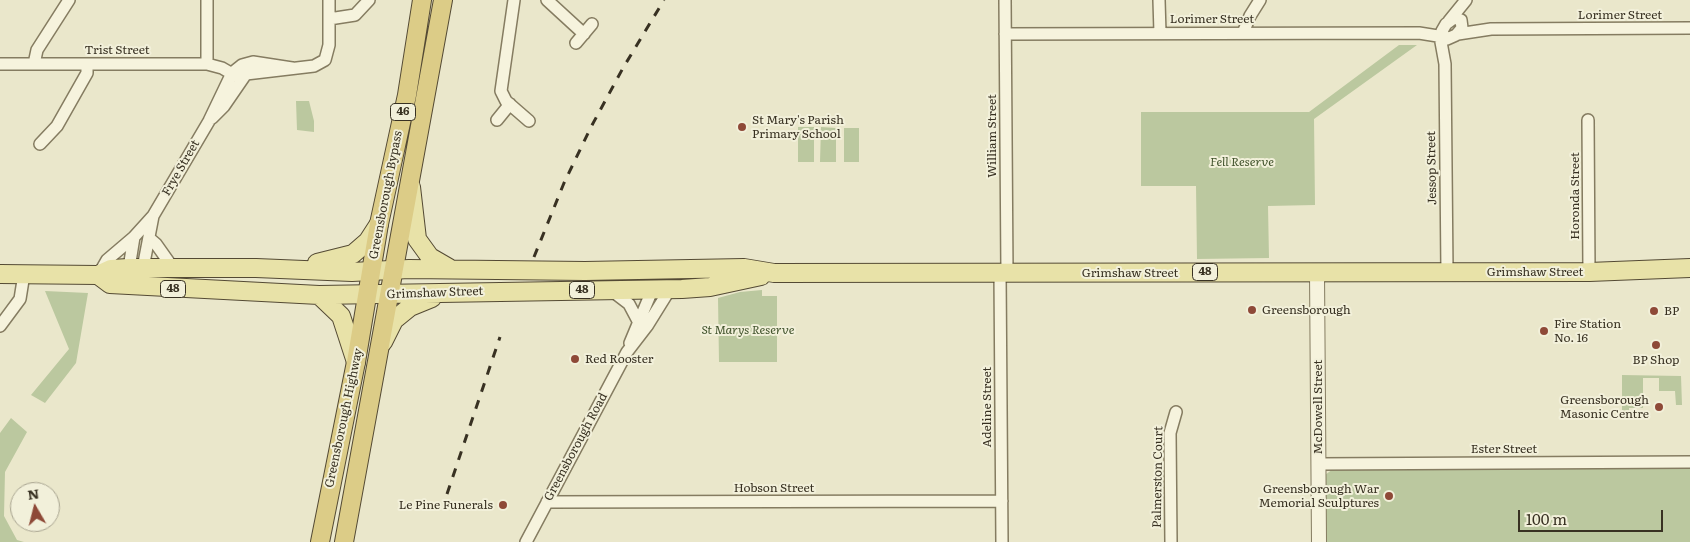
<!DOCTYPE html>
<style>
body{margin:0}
#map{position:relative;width:1690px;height:542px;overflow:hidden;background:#eae7cb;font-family:Literata,serif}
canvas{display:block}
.north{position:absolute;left:10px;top:482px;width:50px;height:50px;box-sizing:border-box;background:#f2f0da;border:1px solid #a8a490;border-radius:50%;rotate:352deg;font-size:14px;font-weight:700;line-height:20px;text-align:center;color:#383122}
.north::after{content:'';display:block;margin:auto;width:18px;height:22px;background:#8e4937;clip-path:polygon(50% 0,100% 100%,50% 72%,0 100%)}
.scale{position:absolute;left:1518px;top:510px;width:145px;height:22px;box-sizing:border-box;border:2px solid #383122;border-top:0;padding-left:6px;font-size:15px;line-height:18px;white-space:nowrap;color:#383122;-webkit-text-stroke:4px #f2f0da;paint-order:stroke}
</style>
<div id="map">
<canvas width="1690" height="542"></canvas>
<div class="north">N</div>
<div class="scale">100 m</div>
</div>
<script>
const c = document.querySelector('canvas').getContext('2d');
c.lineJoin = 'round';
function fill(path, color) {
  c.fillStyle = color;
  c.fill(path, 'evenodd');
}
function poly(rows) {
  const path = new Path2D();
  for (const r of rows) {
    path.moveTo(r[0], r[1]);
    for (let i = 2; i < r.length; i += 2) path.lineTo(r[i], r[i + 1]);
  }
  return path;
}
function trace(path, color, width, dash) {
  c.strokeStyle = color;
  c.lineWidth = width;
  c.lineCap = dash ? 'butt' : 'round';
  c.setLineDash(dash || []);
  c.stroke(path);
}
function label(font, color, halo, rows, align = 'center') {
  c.font = font + ' Literata,serif';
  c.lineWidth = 4;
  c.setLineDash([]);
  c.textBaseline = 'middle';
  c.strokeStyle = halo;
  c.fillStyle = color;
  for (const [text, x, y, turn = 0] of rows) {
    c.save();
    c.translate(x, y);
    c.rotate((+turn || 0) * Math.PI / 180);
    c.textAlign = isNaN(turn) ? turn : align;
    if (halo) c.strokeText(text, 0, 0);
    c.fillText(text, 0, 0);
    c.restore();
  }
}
const green = poly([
 [1399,45,1417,45,1314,119,1315,205,1268,206,1269,258,1197,259,1196,186,1141,186,1141,112,1309,112],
 [296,101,309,101,314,121,314,132,297,130],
 [798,127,814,127,814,162,798,162],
 [821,127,836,128,836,162,820,162],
 [844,128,859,128,859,162,844,162],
 [762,290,762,296,777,296,777,362,719,362,718,298,740,292],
 [45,291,88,293,76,363,45,403,31,395,69,349],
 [1622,375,1681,376,1682,405,1676,405,1675,391,1659,391,1659,378,1643,378,1643,408,1629,408,1629,414,1622,414],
 [11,418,27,432,5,472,4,516,17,540,24,542,0,542,0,433],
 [1690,467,1690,542,1324,542,1325,475,1333,469]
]);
const minor = poly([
 [207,0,207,64],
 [514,0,501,91,506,101,529,121],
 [547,0,584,34],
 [1005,0,1007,273],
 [1159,0,1160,33],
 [329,19,355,15,369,0],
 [1449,21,1466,0],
 [1243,33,1250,16,1260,0],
 [1442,33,1447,39,1456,35,1462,28,1461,20,1454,18,1446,24,1442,31,1441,42,1445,64,1447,272],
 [1005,34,1419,33,1444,37],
 [1458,34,1491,29,1690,28],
 [576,43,592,24],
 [0,64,207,64,222,68,241,79],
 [34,64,37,50,69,0],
 [212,118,224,106,246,74,314,66,325,60,329,45,329,0],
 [497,120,510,104],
 [1588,120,1589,272],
 [40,144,57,126,87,73,87,64],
 [149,238,156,244,173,268],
 [129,268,134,237,153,216,209,121,232,73,242,65,253,62,292,68],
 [143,268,153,216],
 [1000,273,1002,542],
 [99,274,107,260,134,237],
 [612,291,629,304,638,321],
 [0,326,20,299,24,274],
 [630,343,653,288],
 [1319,464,1690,462],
 [547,502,1002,501],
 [526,542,627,352,647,326,670,289],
 [1171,542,1170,433,1176,412]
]);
const tertiary = poly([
 [1317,272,1319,542]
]);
const primary = poly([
 [411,187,417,239,430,257,449,268],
 [317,263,353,254,368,241,379,224],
 [0,274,98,275,111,269,129,268,256,268,352,272,409,269,585,271,744,268,774,273,1589,272,1690,268],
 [98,275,110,284,319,295,682,289,710,287,761,276],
 [319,295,341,316,356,362],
 [383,342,394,320,410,307,432,298]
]);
const trunk = poly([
 [320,542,356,362,379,224,407,95,422,0],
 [344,542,443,0]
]);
const rail = poly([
 [534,257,564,183,591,127,623,68,664,0],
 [447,494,500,337]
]);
const markers = [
 [742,127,5,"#8e4937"],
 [1252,310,5,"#8e4937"],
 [1654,311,5,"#8e4937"],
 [1544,331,5,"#8e4937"],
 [1656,345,5,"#8e4937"],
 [575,359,5,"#8e4937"],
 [1659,407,5,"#8e4937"],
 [1389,496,5,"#8e4937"],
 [503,505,5,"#8e4937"]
];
const shields = [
 [403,112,25],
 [1205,272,25],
 [173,289,25],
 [582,290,25]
];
const shieldNames = [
 ["46",403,112],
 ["48",1205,272],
 ["48",173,289],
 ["48",582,290]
];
const streetNames = [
 ["Lorimer Street",1620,15],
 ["Lorimer Street",1212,19],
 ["Trist Street",117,50],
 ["William Street",992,136,-90],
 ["Frye Street",181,168,-60],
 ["Jessop Street",1432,168,-91],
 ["Greensborough Bypass",386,195,-79],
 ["Horonda Street",1575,196,-90],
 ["Grimshaw Street",1535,272],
 ["Grimshaw Street",1130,273],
 ["Grimshaw Street",435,293,-2],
 ["Adeline Street",987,407,-90],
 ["McDowell Street",1318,407,-90],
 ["Greensborough Highway",344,418,-78],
 ["Greensborough Road",576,447,-62],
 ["Ester Street",1504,449],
 ["Palmerston Court",1158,477,-89],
 ["Hobson Street",774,488]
];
const poiNames = [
 ["St Mary's Parish",752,120],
 ["Primary School",752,134],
 ["Greensborough",1262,310],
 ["BP",1664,311],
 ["Fire Station",1554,324],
 ["No. 16",1554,338],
 ["Red Rooster",585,359],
 ["BP Shop",1656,360,"center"],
 ["Greensborough",1649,400,"right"],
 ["Masonic Centre",1649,414,"right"],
 ["Greensborough War",1379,489,"right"],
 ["Memorial Sculptures",1379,503,"right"],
 ["Le Pine Funerals",493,505,"right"]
];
const parkNames = [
 ["Fell Reserve",1242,162],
 ["St Marys Reserve",748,330]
];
fill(green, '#bbc89f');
trace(minor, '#857c61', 14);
trace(tertiary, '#857c61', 16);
trace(primary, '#544a34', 20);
trace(trunk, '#544a34', 20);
trace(minor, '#f6f3dd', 11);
trace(tertiary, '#f6f3dd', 14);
trace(primary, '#e8e2a8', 18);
trace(trunk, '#dccc87', 18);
trace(rail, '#383122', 3, [9, 9]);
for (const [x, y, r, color] of markers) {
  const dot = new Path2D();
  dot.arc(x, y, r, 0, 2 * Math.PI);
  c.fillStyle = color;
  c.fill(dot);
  trace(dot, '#f2f0da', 2);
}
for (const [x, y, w] of shields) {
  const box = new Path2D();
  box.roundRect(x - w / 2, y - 8.5, w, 17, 4);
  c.fillStyle = '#f2f0da';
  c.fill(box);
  trace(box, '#383122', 1);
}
label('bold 11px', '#383122', null, shieldNames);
label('12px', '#383122', '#f2f0da', streetNames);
label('12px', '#383122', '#f2f0da', poiNames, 'left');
label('italic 12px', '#40522b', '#f2f0da', parkNames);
</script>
